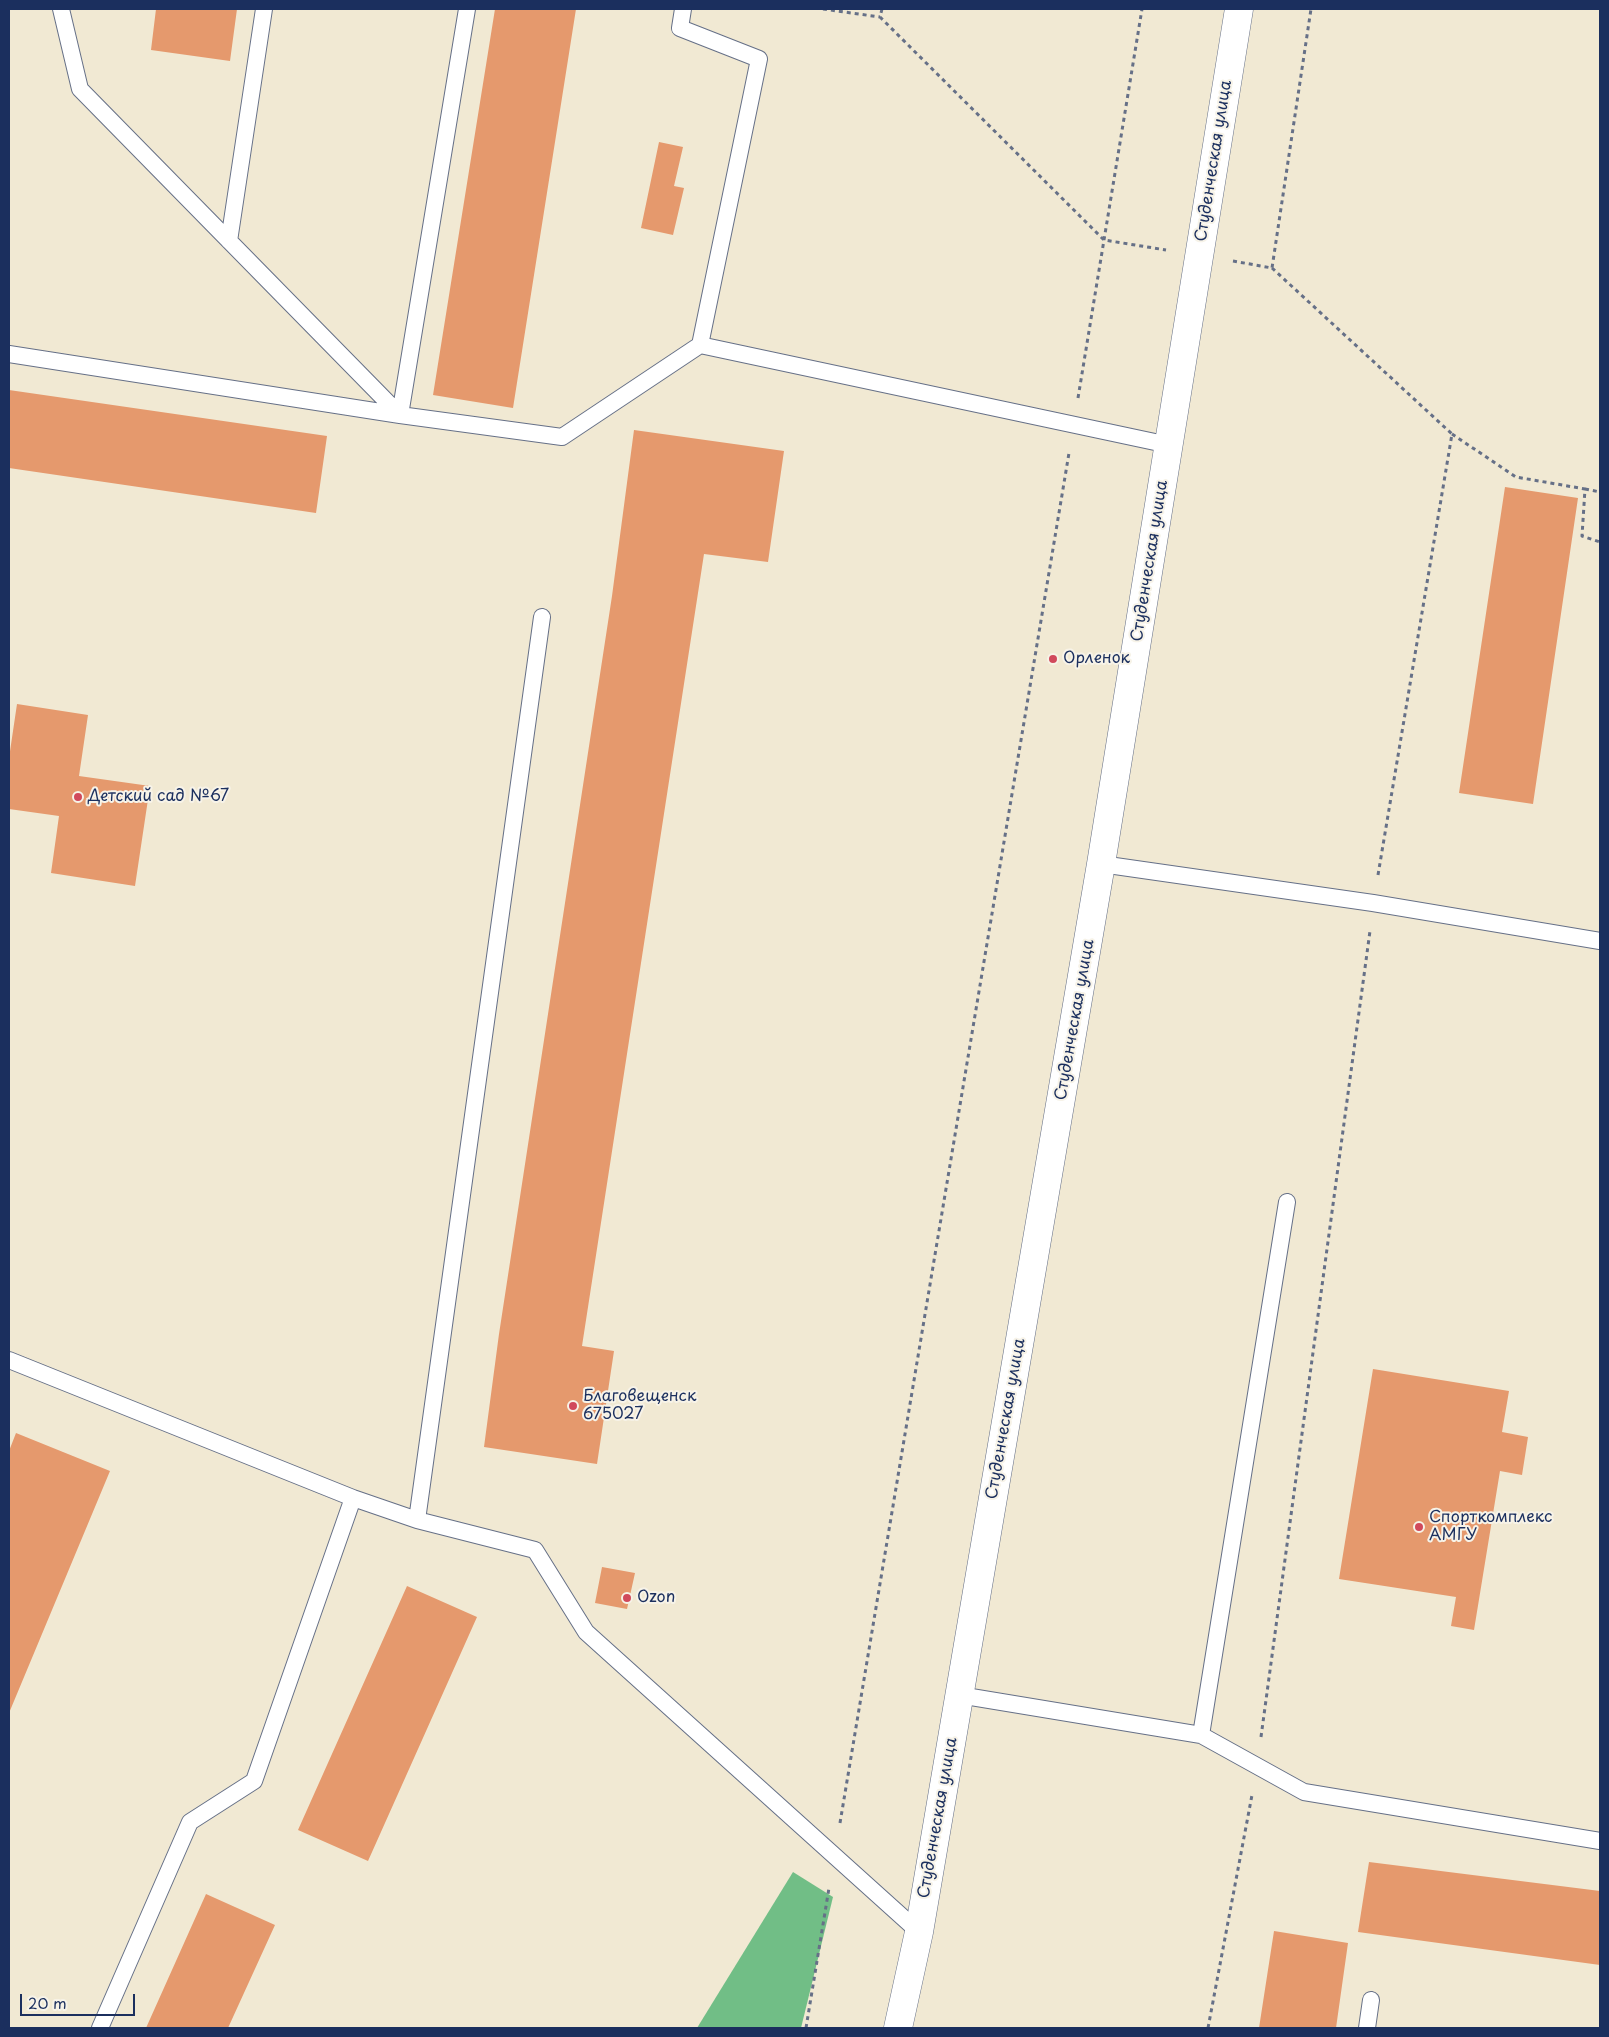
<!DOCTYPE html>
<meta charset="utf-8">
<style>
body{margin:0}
#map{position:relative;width:1609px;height:2037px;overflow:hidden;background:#f1e9d3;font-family:"Playpen Sans",sans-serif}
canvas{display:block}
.frame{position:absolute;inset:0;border:10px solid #1b2f5e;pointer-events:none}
.scale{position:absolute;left:20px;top:1994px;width:115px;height:22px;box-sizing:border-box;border:2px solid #1b2f5e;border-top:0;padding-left:6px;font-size:15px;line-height:18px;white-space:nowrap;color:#1b2f5e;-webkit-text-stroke:4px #f7f3e8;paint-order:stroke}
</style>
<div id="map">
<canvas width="1609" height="2037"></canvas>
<div class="frame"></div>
<div class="scale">20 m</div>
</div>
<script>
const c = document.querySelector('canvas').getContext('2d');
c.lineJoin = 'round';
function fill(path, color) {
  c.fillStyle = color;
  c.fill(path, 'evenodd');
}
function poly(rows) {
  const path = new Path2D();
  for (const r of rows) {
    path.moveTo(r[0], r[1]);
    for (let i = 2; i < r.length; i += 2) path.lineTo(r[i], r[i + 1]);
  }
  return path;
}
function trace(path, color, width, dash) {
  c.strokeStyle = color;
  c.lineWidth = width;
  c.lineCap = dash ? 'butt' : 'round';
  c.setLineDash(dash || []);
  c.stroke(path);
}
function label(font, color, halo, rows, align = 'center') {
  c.font = font + ' "Playpen Sans",sans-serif';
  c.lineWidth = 4;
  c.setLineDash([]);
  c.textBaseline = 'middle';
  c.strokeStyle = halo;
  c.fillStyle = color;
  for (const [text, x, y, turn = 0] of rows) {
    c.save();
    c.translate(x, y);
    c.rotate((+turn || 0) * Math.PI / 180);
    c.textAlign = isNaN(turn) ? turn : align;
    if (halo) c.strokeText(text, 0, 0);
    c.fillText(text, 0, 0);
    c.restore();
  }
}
const forest = poly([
 [793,1872,833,1897,801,2028,697,2028]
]);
const building = poly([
 [156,9,237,9,230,61,151,50],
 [495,9,576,9,513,408,433,395],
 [659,142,683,147,674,186,684,188,673,235,641,228],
 [9,390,327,436,316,513,9,468],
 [634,430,784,451,768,562,704,554,582,1346,614,1351,597,1464,484,1447,499,1334,612,596],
 [1505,487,1578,498,1533,804,1459,793],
 [17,704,88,715,79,776,150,786,135,886,51,873,59,816,9,809,9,758],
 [1373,1369,1509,1391,1502,1432,1528,1437,1522,1475,1500,1471,1474,1630,1451,1626,1456,1597,1339,1579],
 [16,1433,110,1471,9,1713,9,1451],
 [602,1567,635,1573,627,1609,595,1603],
 [407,1586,477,1617,368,1861,298,1830],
 [1369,1862,1600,1891,1600,1965,1358,1932],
 [206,1894,275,1925,228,2028,146,2028],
 [1274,1931,1348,1943,1336,2028,1259,2028]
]);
const path = poly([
 [823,9,880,17],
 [882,9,880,17,1104,240,1166,250],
 [1233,261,1272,268,1311,9],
 [1272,268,1452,434,1378,875],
 [1078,398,1142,9],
 [1452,434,1516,477,1585,489,1582,536,1600,542],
 [1585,489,1600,492],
 [1261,1737,1370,931],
 [840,1823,1069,453],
 [806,2028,829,1888],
 [1208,2028,1252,1795]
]);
const service = poly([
 [61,9,80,89,400,415,562,437,700,345,1169,445],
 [683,9,680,28,759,59,700,345],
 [229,241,264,9],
 [9,354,400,415,467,9],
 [1101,864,1373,903,1600,941],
 [9,1360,353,1498,417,1520,535,1550,586,1632,919,1932],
 [417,1520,542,617],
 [959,1695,1201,1735,1304,1792,1600,1841],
 [1201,1735,1287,1202],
 [100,2028,190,1822,254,1781,353,1498],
 [1367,2028,1371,2000]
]);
const tertiary = poly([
 [898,2028,919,1932,1101,864,1239,9]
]);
const markers = [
 [1053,659,5,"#d1495b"],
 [78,797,5,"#d1495b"],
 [573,1406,5,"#d1495b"],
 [1419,1527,5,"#d1495b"],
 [627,1598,5,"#d1495b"]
];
const streetNames = [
 ["Студенческая улица",1214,161,-81],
 ["Студенческая улица",1150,561,-81],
 ["Студенческая улица",1075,1020,-80],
 ["Студенческая улица",1006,1419,-80],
 ["Студенческая улица",938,1818,-80]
];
const poiNames = [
 ["Орленок",1063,659],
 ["Детский сад №67",88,797],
 ["Благовещенск",583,1397],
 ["675027",583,1415],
 ["Спорткомплекс",1429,1518],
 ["АМГУ",1429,1536],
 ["Ozon",637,1598]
];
fill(forest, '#71be86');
fill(building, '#e5996d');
trace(service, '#667087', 18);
trace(tertiary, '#667087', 29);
trace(path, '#667087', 3, [4, 4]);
trace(service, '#fff', 16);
trace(tertiary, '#fff', 28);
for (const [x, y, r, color] of markers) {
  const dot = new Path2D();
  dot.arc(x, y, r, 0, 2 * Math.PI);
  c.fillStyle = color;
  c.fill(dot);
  trace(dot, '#f7f3e8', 2);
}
label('16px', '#1b2f5e', '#f7f3e8', streetNames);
label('16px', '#1b2f5e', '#f7f3e8', poiNames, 'left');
</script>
